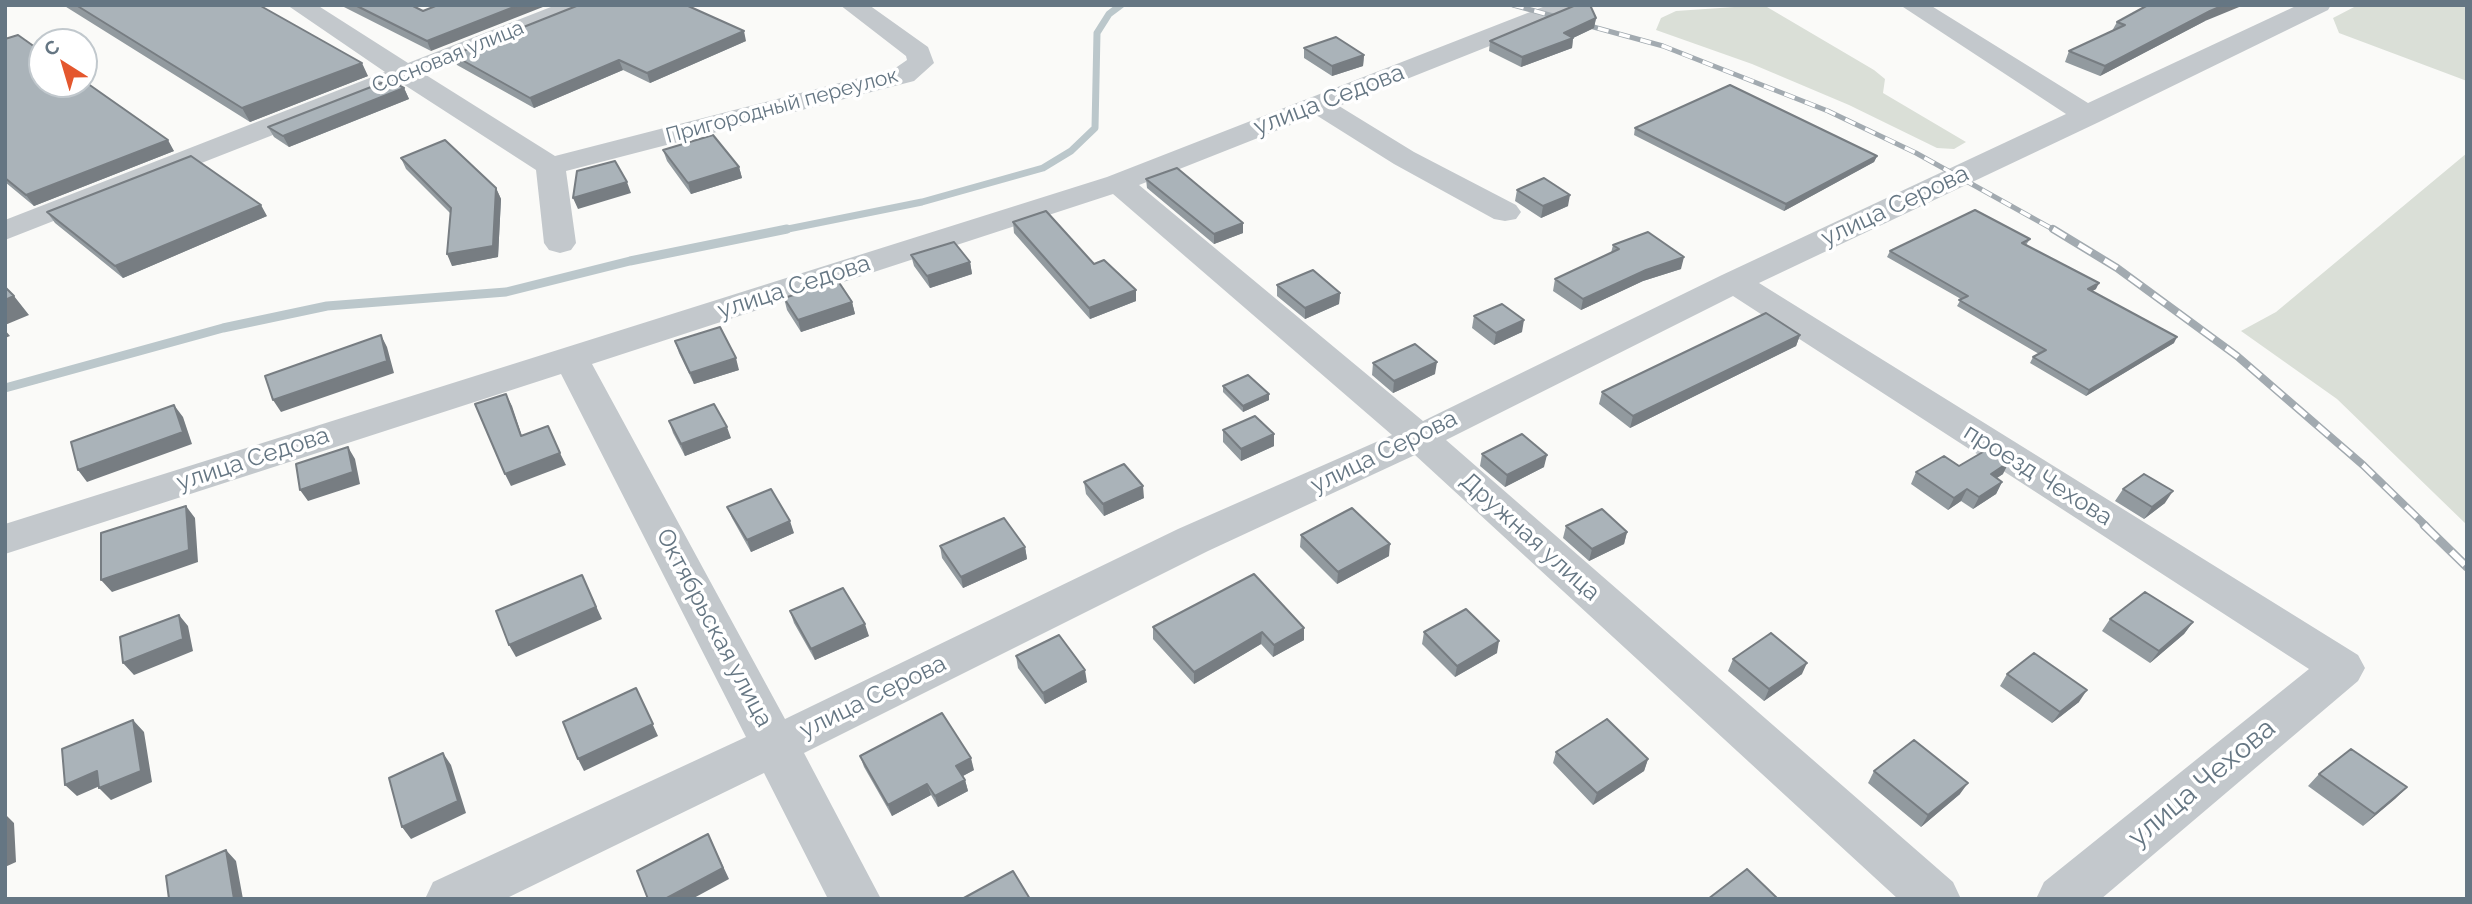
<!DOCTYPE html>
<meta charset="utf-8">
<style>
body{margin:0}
#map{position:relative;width:2472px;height:904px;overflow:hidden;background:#fafaf8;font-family:Raleway,sans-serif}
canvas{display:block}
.frame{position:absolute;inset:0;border:7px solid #657683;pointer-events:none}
.north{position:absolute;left:28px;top:28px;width:70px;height:70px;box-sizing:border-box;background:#fff;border:2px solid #c1c8cd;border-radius:50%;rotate:323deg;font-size:19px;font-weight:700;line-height:28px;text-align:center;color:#657683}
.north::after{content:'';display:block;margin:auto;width:24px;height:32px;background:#e4572e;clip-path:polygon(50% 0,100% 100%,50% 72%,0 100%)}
</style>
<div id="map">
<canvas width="2472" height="904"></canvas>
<div class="frame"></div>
<div class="north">С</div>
</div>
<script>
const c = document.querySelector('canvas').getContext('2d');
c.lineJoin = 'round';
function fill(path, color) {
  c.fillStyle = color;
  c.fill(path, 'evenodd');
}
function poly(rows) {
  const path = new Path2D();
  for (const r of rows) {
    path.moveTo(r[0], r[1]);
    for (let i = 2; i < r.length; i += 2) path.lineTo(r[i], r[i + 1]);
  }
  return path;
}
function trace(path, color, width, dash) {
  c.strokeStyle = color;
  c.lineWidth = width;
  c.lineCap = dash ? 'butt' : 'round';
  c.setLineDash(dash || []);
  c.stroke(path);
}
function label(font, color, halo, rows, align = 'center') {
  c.font = font + ' Raleway,sans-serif';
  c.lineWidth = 7;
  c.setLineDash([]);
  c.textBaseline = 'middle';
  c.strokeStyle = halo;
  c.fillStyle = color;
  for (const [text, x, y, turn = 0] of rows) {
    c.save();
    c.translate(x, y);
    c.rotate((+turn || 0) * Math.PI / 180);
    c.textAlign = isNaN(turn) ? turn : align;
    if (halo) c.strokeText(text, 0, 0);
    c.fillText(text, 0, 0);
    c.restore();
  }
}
const green = poly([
 [2358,5,2467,5,2467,81,2339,33,2333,18],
 [1749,6,1767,7,1874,70,1885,79,1883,93,1966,142,1954,149,1937,148,1849,105,1752,64,1656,30,1661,18,1676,11],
 [2467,153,2467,525,2337,399,2241,331,2276,312]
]);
const streamFar1 = poly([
 [778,231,922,202,1043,168,1071,151,1095,128,1097,33,1109,14,1121,5]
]);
const stream = poly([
 [5,388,223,328,327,306,506,292,630,261,787,229]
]);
const minor = poly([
 [287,5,317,5,408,63,556,5,591,5,588,10,426,75,555,156,894,69,907,60,906,56,840,5,869,5,928,47,934,63,914,81,566,171,576,243,571,250,560,253,549,250,544,243,536,170,403,84,5,240,5,220,385,72,287,5],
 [1548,5,1583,5,1580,10,1339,106,1414,152,1516,205,1521,212,1516,219,1505,221,1494,219,1394,164,1316,115,1139,185,1423,421,1722,275,2066,114,1900,5,1930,5,2088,103,2298,5,2331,5,2328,10,2099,122,1759,283,2358,655,2365,668,2358,681,2101,899,2036,899,2044,882,2309,669,1733,296,1446,440,1953,882,1961,899,1898,899,1415,455,1208,551,804,753,881,899,828,899,764,773,505,899,425,899,433,882,746,737,561,374,5,554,5,524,1107,177,1548,5],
 [1113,194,1392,435,1178,529,785,719,592,364,1113,194]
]);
const railFar2 = poly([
 [1513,5,1663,46,1828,111,1916,153,2056,231]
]);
const railFar1 = poly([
 [2053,229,2117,268,2237,356,2363,465,2426,526]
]);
const rail = poly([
 [2424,525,2467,567]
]);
const wall = poly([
 [63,5,259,5,368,76,250,122],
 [340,5,411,5,423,11,431,51],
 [1596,18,1594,28,1573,38,1572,48,1521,67,1489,51,1490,41],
 [2205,21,2100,76,2065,62,2069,51,2112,31,2117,22],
 [5,39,174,151,34,206,5,182],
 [746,41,650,83,623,70,534,108,457,65,453,55],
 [1304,48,1364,55,1363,66,1332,76,1304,58],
 [404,88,409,99,289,147,274,137,268,127],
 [1635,128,1877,156,1874,162,1784,211,1634,135],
 [663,150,739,167,742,178,691,194,667,161],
 [401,158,496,188,501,199,498,257,452,266,451,214,406,169],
 [1146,179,1243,233,1214,244,1147,188],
 [1517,190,1568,206,1541,218,1515,201],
 [47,212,267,216,123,278,55,223],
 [1013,222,1136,290,1136,301,1090,319,1014,233],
 [2030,239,2026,245,2096,289,2092,291,2174,343,2086,396,2030,363,2033,357,2039,354,1957,306,1961,299,1887,257,1890,251],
 [1613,245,1681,269,1643,281,1581,310,1553,291,1555,279,1611,253],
 [911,255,970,262,972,274,930,288,914,266],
 [1277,285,1340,293,1339,304,1305,319,1277,296],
 [784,298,852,302,855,314,801,332,787,310],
 [1474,316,1522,332,1494,345,1472,328],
 [1800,335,1796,346,1630,428,1599,404,1602,392],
 [675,341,739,370,694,384,679,353],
 [1373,363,1435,374,1393,393,1372,375],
 [1223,386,1269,394,1269,400,1243,412,1223,392],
 [669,421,731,438,685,456,673,433],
 [1223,430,1274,434,1274,446,1241,461,1223,442],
 [1482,454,1544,467,1505,487,1480,466],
 [1959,466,2003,474,1997,478,2002,482,1996,494,1973,509,1961,501,1948,510,1911,484,1916,472],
 [1084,482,1144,498,1104,516,1086,494],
 [2123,489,2165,503,2144,519,2115,501],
 [727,507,794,533,751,552,732,518],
 [1566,526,1627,532,1624,544,1589,561,1563,538],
 [1301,535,1389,556,1337,584,1300,547],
 [940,546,1025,547,1027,559,963,588,942,558],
 [790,611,869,636,815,660,794,623],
 [2110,619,2193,622,2184,634,2150,663,2102,631],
 [1153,627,1304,628,1304,640,1273,657,1261,644,1194,684,1153,639],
 [1424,632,1497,653,1455,677,1422,644],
 [1016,656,1087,682,1045,704,1018,668],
 [1733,659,1802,674,1764,701,1728,671],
 [2007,674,2079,702,2052,723,2000,686],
 [1556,752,1648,759,1644,771,1593,805,1553,763],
 [860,756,974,770,963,776,965,780,968,791,938,807,931,795,892,816,864,767],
 [1874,771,1960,794,1921,827,1868,783],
 [2319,774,2407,787,2363,826,2308,786]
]);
const shadedWall = poly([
 [519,5,548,5,431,51,427,41],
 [2224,5,2244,5,2205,21,2100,76,2105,66,2210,11],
 [1596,18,1594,28,1573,38,1572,48,1521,67,1522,57,1564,33],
 [744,31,746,41,650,83,647,73],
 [1364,55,1363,66,1332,76,1332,66],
 [619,60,623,70,534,108,530,98],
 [362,63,368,76,250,122,242,108],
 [404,88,409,99,289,147,283,136],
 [168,140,174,151,34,206,26,195],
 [1877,156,1874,162,1784,211,1786,204],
 [739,167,742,178,691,194,688,183],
 [627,182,631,193,578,209,573,198],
 [496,188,501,199,498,257,452,266,447,254],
 [1570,195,1568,206,1541,218,1543,206],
 [261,205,267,216,123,278,115,266],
 [1243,223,1243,233,1214,244,1214,234],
 [1684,257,1681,269,1643,281,1581,310,1583,299,1646,270],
 [970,262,972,274,930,288,927,276],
 [2099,283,2096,289,2085,295,2088,289],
 [1136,290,1136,301,1090,319,1089,308],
 [1340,293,1339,304,1305,319,1305,308],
 [14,296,29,315,5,325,5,300],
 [852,302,855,314,801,332,798,320],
 [1524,320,1522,332,1494,345,1496,333],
 [5,330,10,336,5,338],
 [381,335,387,347,394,373,281,412,273,400],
 [1800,335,1796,346,1630,428,1633,416],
 [2177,337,2174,343,2086,396,2089,390],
 [736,358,739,370,694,384,690,373],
 [1437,362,1435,374,1393,393,1394,381],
 [506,394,512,406,526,448,521,436],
 [1269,394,1269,400,1243,412,1243,406],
 [174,405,183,417,192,444,87,482,78,470],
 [727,427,731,438,685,456,681,444],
 [1274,434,1274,446,1241,461,1241,449],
 [348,447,355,459,360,484,308,501,300,490],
 [560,453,566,465,511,486,505,474],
 [1547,455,1544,467,1505,487,1507,475],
 [2009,462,2003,474,1984,486,1991,474],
 [2002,482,1996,494,1973,509,1979,497],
 [1143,486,1144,498,1104,516,1103,504],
 [1967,489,1961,501,1948,510,1954,498],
 [2173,491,2165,503,2144,519,2152,507],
 [186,506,195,518,198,562,112,592,101,580],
 [790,521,794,533,751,552,747,540],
 [1627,532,1624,544,1589,561,1592,549],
 [1390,544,1389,556,1337,584,1338,572],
 [1025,547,1027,559,963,588,961,577],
 [582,575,602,619,516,657,509,645],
 [179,615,188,626,193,651,134,675,123,663],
 [2193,622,2184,634,2150,663,2159,651],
 [865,624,869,636,815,660,811,649],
 [1304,628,1304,640,1273,657,1274,645],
 [1262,632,1261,644,1194,684,1194,672],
 [1499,641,1497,653,1455,677,1457,666],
 [1807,663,1802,674,1764,701,1769,689],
 [1085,670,1087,682,1045,704,1043,693],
 [636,688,658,736,584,771,578,759],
 [2087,690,2079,702,2052,723,2060,712],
 [133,720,144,732,152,782,111,800,99,788],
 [443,753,451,765,466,813,411,839,402,827],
 [971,758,974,770,959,778,956,766],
 [1648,759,1644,771,1593,805,1597,793],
 [97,771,109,782,77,796,65,785],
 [965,780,968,791,938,807,935,796],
 [1968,783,1960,794,1921,827,1928,815],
 [927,784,931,795,892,816,888,805],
 [2407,787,2395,799,2363,826,2375,814],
 [5,814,14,823,16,862,5,867],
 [708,834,729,879,692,899,665,899],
 [226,850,236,861,243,899,234,899]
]);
const building = poly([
 [76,5,259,5,362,63,242,108,76,5],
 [355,5,411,5,423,11,438,5,519,5,427,41,355,5],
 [579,5,686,5,744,31,647,73,619,60,530,98,453,55,579,5],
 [1576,5,1590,5,1596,18,1564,33,1573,38,1522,57,1490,41,1576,5],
 [2148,5,2224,5,2210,11,2105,66,2069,51,2125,25,2117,22,2148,5],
 [18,35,42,52,42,84,84,84,84,81,168,140,26,195,5,178,5,39,18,35],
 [1336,37,1364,55,1332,66,1304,48,1336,37],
 [389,80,404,88,283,136,268,127,389,80],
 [1730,85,1877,156,1786,204,1635,128,1730,85],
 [713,135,739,167,688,183,663,150,713,135],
 [445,140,496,188,493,246,447,254,451,208,401,158,445,140],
 [191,156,261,205,115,266,47,212,191,156],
 [615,161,627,182,573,198,577,171,615,161],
 [1177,168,1243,223,1214,234,1146,179,1177,168],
 [1544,178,1570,195,1543,206,1517,190,1544,178],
 [1975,210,2030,239,2022,243,2099,283,2088,289,2177,337,2089,390,2033,357,2046,350,1959,300,1968,296,1890,251,1975,210],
 [1046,211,1094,264,1104,260,1136,290,1089,308,1013,222,1046,211],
 [1648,232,1684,257,1646,270,1583,299,1555,279,1619,249,1613,245,1648,232],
 [954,242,970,262,927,276,911,255,954,242],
 [1313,270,1340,293,1305,308,1277,285,1313,270],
 [838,281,852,302,798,320,784,298,838,281],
 [5,287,14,296,5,300,5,287],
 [1502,304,1524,320,1496,333,1474,316,1502,304],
 [1766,313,1800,335,1633,416,1602,392,1766,313],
 [720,327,736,358,690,373,675,341,720,327],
 [381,335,387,361,273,400,265,376,381,335],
 [1415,344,1437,362,1394,381,1373,363,1415,344],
 [1248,375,1269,394,1243,406,1223,386,1248,375],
 [506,394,521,436,548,426,560,453,505,474,475,404,506,394],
 [714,404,727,427,681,444,669,421,714,404],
 [174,405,183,432,78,470,71,442,174,405],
 [1255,416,1274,434,1241,449,1223,430,1255,416],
 [1522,434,1547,455,1507,475,1482,454,1522,434],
 [348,447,353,472,300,490,296,464,348,447],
 [1988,449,2009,462,1991,474,2002,482,1979,497,1967,489,1954,498,1916,472,1944,456,1959,466,1988,449],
 [1124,464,1143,486,1103,504,1084,482,1124,464],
 [2144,474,2173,491,2152,507,2123,489,2144,474],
 [771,489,790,521,747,540,727,507,771,489],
 [186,506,189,550,101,580,101,533,186,506],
 [1352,508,1390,544,1338,572,1301,535,1352,508],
 [1602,509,1627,532,1592,549,1566,526,1602,509],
 [1004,518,1025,547,961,577,940,546,1004,518],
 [1254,574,1304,628,1274,645,1262,632,1194,672,1153,627,1254,574],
 [582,575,596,607,509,645,496,611,582,575],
 [843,588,865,624,811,649,790,611,843,588],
 [2145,592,2193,622,2159,651,2110,619,2145,592],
 [1466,609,1499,641,1457,666,1424,632,1466,609],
 [179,615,183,639,123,663,120,637,179,615],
 [1771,633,1807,663,1769,689,1733,659,1771,633],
 [1059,635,1085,670,1043,693,1016,656,1059,635],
 [2034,653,2087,690,2060,712,2007,674,2034,653],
 [636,688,653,724,578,759,563,722,636,688],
 [942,713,971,758,956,766,965,780,935,796,927,784,888,805,860,756,942,713],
 [1607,719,1648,759,1597,793,1556,752,1607,719],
 [133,720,141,771,99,788,97,771,65,785,62,749,133,720],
 [1914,740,1968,783,1928,815,1874,771,1914,740],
 [2351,749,2407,787,2375,814,2319,774,2351,749],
 [443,753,458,801,402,827,389,778,443,753],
 [708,834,723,868,665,899,648,899,637,871,708,834],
 [226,850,234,899,169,899,166,876,226,850],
 [1747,869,1778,899,1708,899,1747,869],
 [1013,871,1030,899,962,899,1013,871]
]);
const farStreetnames = [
 ["Сосновая улица",448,57,-22],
 ["Пригородный переулок",782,106,-15]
];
const streetNames = [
 ["улица Седова",1329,100,-21],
 ["улица Серова",1895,206,-25],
 ["улица Седова",794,287,-18],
 ["улица Серова",1384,452,-26],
 ["улица Седова",253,459,-18],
 ["проезд Чехова",2038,475,32],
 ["Дружная улица",1530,537,42],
 ["Октябрьская улица",714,628,62],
 ["улица Серова",873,697,-26]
];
const nearStreetnames = [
 ["улица Чехова",2202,783,-40]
];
fill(green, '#dadfd7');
trace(streamFar1, '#bbc7cb', 7);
trace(stream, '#bbc7cb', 9);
fill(minor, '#c3c8cc');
trace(railFar2, '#a2aab0', 5);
trace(railFar1, '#a2aab0', 8);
trace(rail, '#a2aab0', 9);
trace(railFar2, '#fff', 3.5, [11]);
trace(railFar1, '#fff', 5, [15]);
trace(rail, '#fff', 6, [19]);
fill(wall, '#929a9f');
fill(shadedWall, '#777d82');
fill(building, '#aab3b9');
trace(building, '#777d82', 2);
label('21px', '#657683', '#fff', farStreetnames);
label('24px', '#657683', '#fff', streetNames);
label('28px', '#657683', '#fff', nearStreetnames);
</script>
